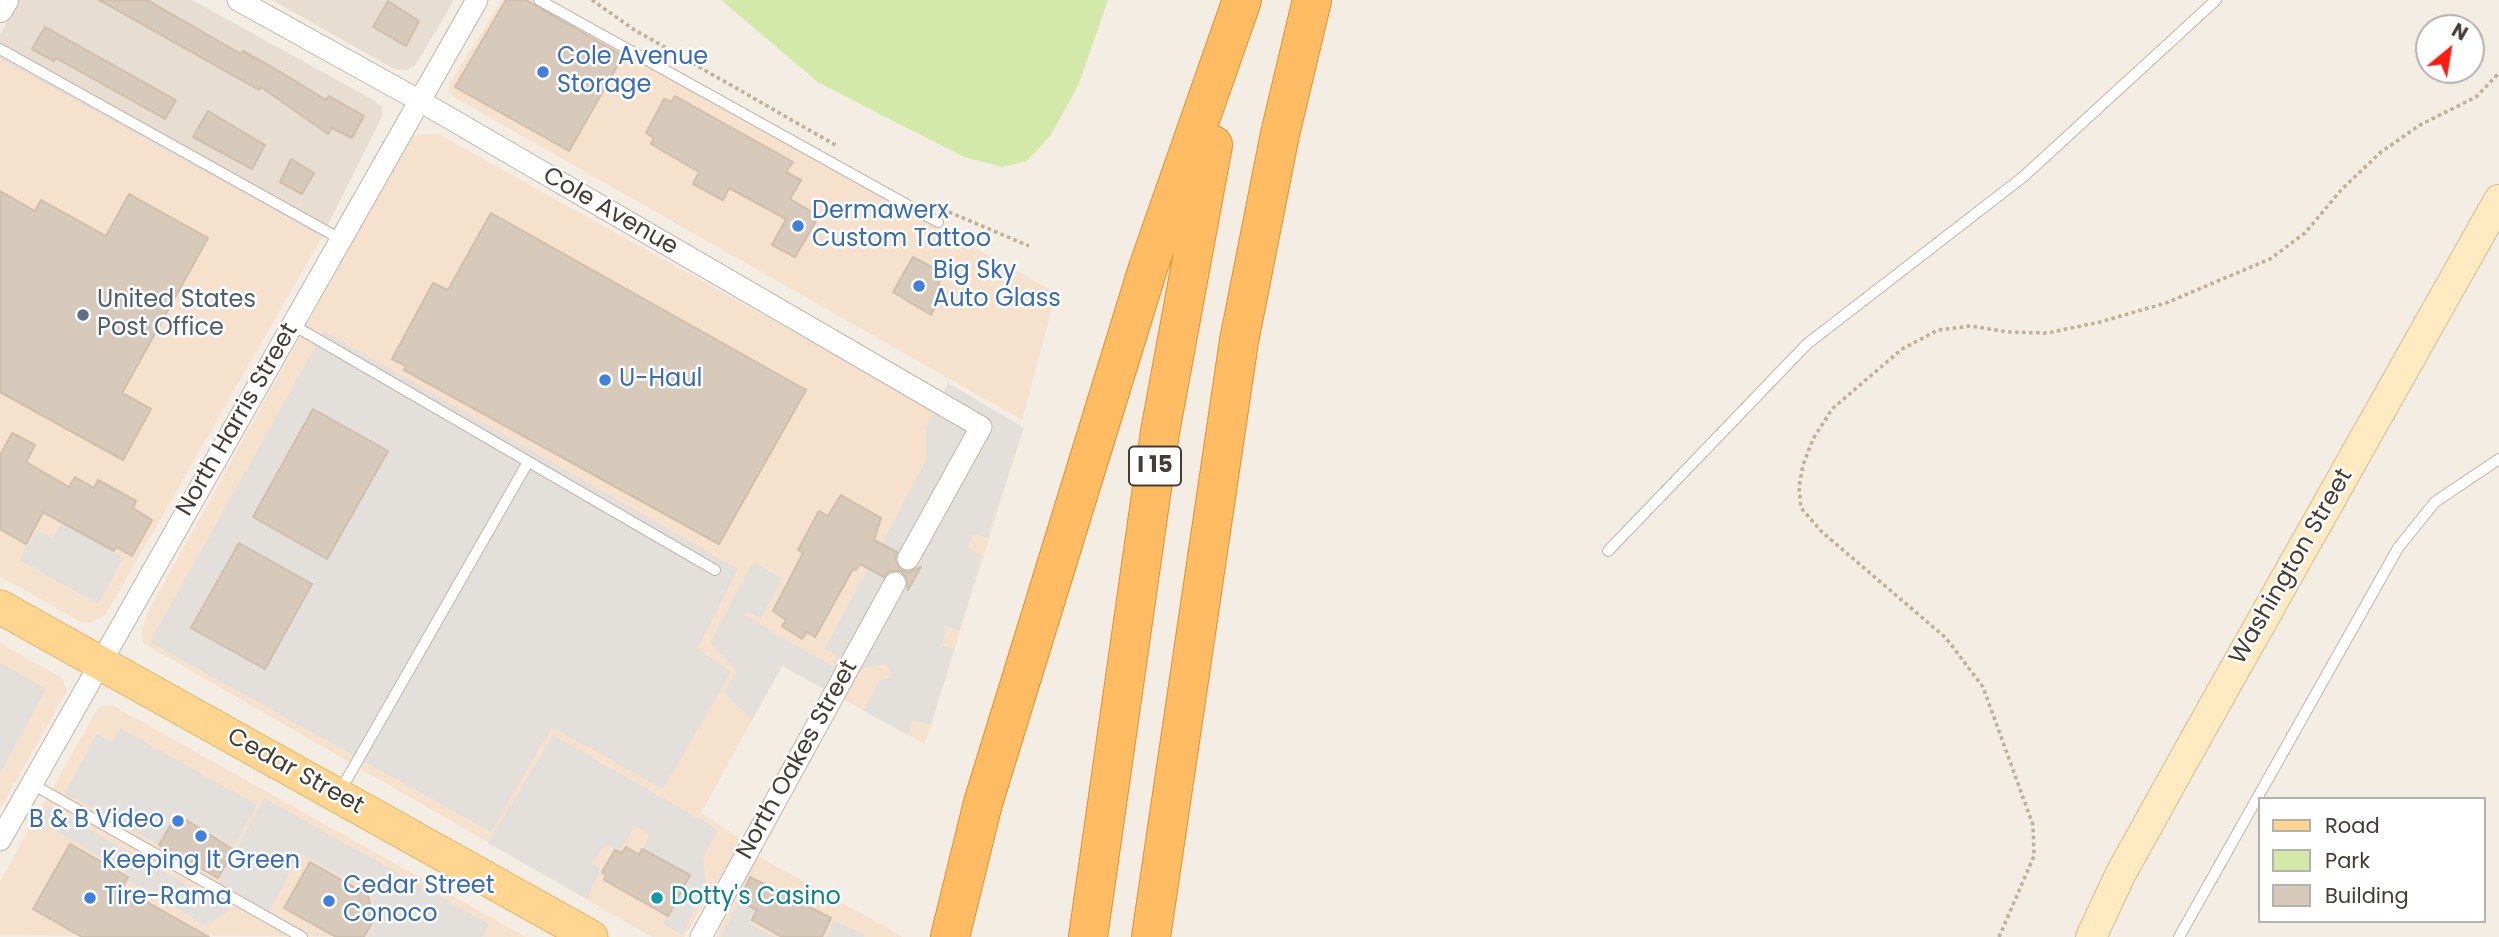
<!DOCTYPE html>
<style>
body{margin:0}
#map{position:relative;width:2499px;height:937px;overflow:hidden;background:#f3ede3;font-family:Poppins,sans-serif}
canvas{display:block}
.legend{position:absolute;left:2258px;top:797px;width:228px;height:126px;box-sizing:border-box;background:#fff;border:2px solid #b5b1ad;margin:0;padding:9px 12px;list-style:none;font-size:21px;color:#453c33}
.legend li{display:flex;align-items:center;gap:14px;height:35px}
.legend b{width:35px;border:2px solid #b5b1ad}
.north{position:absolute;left:2415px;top:14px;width:70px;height:70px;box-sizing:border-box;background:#fff;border:2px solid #b5b1ad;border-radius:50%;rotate:30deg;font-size:19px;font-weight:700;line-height:28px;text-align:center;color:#453c33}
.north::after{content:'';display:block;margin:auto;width:24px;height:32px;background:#ff1b0e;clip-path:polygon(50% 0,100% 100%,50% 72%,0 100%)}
</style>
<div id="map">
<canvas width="2499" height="937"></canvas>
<ul class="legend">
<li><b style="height:9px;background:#ffd590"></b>Road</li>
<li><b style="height:19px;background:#d3e9aa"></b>Park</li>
<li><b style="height:19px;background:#d8cabb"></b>Building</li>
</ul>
<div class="north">N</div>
</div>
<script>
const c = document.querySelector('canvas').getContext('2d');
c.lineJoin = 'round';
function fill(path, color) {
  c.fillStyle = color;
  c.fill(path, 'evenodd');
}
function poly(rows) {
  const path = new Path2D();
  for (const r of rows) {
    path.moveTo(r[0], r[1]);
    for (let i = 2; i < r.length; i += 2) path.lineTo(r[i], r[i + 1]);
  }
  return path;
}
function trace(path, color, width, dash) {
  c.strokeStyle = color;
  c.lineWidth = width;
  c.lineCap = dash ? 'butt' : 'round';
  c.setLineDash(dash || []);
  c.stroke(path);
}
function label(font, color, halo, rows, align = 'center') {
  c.font = font + ' Poppins,sans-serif';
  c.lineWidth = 5;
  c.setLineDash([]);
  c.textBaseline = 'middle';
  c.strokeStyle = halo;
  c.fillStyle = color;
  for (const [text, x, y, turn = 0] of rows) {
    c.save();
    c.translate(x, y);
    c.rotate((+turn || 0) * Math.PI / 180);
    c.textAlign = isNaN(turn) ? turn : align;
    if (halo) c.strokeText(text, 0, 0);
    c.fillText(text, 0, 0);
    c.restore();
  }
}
const residential = poly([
 [19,0,192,0,375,101,382,107,382,117,322,237,0,59,0,35],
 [272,0,454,0,415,66,407,70,394,69]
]);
const commercial = poly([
 [502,0,532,0,1056,293,1022,420,452,96,448,90,450,83],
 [0,59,322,237,106,614,91,623,82,623,0,576],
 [422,134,440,135,1015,455,925,744,782,666,701,813,742,840,684,937,652,937,143,643,142,630,149,610,411,137],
 [0,643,62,678,67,691,0,809],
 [106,705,112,705,526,937,0,935,0,881,98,708],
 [758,856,902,936,902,937,716,937]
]);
const green = poly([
 [721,0,1108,0,1078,86,1050,136,1027,161,1003,167,964,157,819,83]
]);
const parking = poly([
 [324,331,738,569,698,648,731,672,663,789,552,727,491,832,150,642],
 [948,383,1024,428,987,538,974,534,967,548,982,555,959,631,946,626,942,646,954,649,931,725,912,720,908,735,864,711,880,680,893,677,886,664,861,669,843,699,782,666,752,720,724,693,737,671,710,643,753,562,782,578,761,619,747,611,744,615,833,667,838,656,825,648,926,461,926,427],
 [61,525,68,525,123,558,98,604,20,560,37,530,52,538],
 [0,663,46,689,0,773],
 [120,728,257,805,234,846,177,814,159,845,65,793,97,734,112,742],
 [553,735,718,830,703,857,706,885,682,935,663,924,689,875,642,849,650,835,635,826,619,852,605,845,592,863,600,870,587,899,488,843],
 [264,798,489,924,482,937,367,937,377,919,371,893,301,854,269,911,218,883],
 [48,806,230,909,207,926,127,880,126,872,39,821],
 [739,901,757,910,752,925,775,937,721,937],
 [834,921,865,934,864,937,826,937]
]);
const building = poly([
 [99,0,147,0,241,54,243,51,272,67,326,100,329,96,364,116,352,138,332,128,328,134,261,87,259,90,99,0],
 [506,0,526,0,623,56,569,151,455,87,506,0],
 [388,1,419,21,406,46,373,27,388,1],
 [45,27,176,100,165,119,56,58,54,61,32,49,45,27],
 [675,96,793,162,786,172,801,180,790,199,819,216,795,257,772,245,786,219,729,188,723,200,693,184,699,172,651,144,654,138,646,133,664,99,671,102,675,96],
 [208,111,265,145,252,169,193,137,208,111],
 [291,159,314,173,302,194,280,182,291,159],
 [0,191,35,211,41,200,106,236,129,194,208,238,122,393,151,409,123,460,0,392,0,191],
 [491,213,806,390,719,544,404,370,406,366,392,359,433,283,448,290,491,213],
 [913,257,944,274,938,284,944,288,931,315,893,292,913,257],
 [313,409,388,451,327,559,253,517,313,409],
 [12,433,35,445,26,462,69,487,75,477,94,488,98,480,136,501,133,508,152,520,132,556,116,547,114,551,43,512,26,544,0,529,0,455,12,433],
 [841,495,881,518,874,540,897,552,895,560,901,570,909,572,921,567,908,590,906,577,901,571,889,571,884,577,860,564,856,570,853,569,815,637,807,632,802,639,782,626,786,620,773,611,803,553,798,550,819,511,828,516,841,495],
 [239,543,312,584,265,669,191,628,239,543],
 [177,814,234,850,218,878,159,845,177,814],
 [70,844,128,877,122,888,209,937,82,937,33,909,70,844],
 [626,847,639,855,642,849,690,875,668,916,604,880,606,875,602,872,615,850,622,853,626,847],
 [310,862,368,895,374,919,364,937,336,937,284,908,310,862],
 [750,877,831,918,822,937,782,937,752,920,757,910,739,901,750,877]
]);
const path = poly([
 [592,0,633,29,837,146],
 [949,212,1029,246],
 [1999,937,2034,856,2033,825,1983,687,1946,638,1822,532,1801,508,1799,487,1803,465,1813,439,1832,409,1902,349,1938,330,1971,326,2008,332,2047,333,2100,322,2166,303,2270,259,2305,233,2342,189,2381,152,2420,125,2476,97,2499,73]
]);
const service = poly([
 [539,0,938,222],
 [0,49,342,240],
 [293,325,715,570],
 [1608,551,1807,344,2023,177,2216,0],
 [32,784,302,937],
 [339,793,528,462],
 [2179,937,2398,548,2435,502,2499,459]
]);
const minor = poly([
 [238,0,420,101,981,427,908,559],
 [0,840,477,0],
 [701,937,895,583]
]);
const tertiary = poly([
 [0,9,5,0]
]);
const secondary = poly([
 [2091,937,2121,873,2187,754,2499,200]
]);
const primary = poly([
 [0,607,591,937]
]);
const motorway = poly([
 [950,937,983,803,1148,268,1242,0],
 [1088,937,1160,432,1213,145],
 [1151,937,1239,341,1280,134,1312,0]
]);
const markers = [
 [543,72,7,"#3f7fe0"],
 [798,226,7,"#3f7fe0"],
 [919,286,7,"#3f7fe0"],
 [83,315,7,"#5c6f8a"],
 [605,380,7,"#3f7fe0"],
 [178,821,7,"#3f7fe0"],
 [201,836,7,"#3f7fe0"],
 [90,898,7,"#3f7fe0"],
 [657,898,7,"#0f9aa8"],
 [329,901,7,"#3f7fe0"]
];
const shields = [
 [1155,466,52]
];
const shieldNames = [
 ["I 15",1155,466]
];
const shopNames = [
 ["Cole Avenue",557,58],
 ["Storage",557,86],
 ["Dermawerx",812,212],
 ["Custom Tattoo",812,240],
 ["Big Sky",933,272],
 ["Auto Glass",933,300],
 ["U-Haul",619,380],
 ["B & B Video",164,821,"right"],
 ["Keeping It Green",201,862,"center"],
 ["Cedar Street",343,887],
 ["Conoco",343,915],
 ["Tire-Rama",104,898]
];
const streetNames = [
 ["Cole Avenue",610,212,30],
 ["North Harris Street",238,420,-60],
 ["Washington Street",2292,567,-60],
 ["North Oakes Street",798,760,-61],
 ["Cedar Street",295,772,29]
];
const serviceNames = [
 ["United States",97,301],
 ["Post Office",97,329]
];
const cultureNames = [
 ["Dotty's Casino",671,898]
];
fill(residential, '#e7ded1');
fill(commercial, '#f6e1cd');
fill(green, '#d3e9aa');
fill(parking, '#e3e0dc');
fill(building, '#d8cabb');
trace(building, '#d0beab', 2);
trace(service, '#c1b6a9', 12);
trace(minor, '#c1b6a9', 23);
trace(tertiary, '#c1b6a9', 28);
trace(secondary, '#d5bd91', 32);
trace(primary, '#e9b15b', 35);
trace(motorway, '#e48f2c', 40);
trace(path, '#c1ae96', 3.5, [3.5, 3.5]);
trace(service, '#fff', 10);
trace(minor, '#fff', 21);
trace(tertiary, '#fff', 26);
trace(secondary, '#ffeac1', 30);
trace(primary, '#ffd590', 33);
trace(motorway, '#ffbc62', 38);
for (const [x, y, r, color] of markers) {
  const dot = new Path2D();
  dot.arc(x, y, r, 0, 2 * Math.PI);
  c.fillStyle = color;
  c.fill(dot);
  trace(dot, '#fff', 2.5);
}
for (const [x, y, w] of shields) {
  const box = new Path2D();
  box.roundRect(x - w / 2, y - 19.5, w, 39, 5);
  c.fillStyle = '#fff';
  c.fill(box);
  trace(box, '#453c33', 2);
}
label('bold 23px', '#453c33', null, shieldNames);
label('24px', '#366cbe', '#fff', shopNames, 'left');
label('24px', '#453c33', '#fff', streetNames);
label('24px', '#4e5e75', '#fff', serviceNames, 'left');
label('24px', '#0d838f', '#fff', cultureNames, 'left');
</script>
